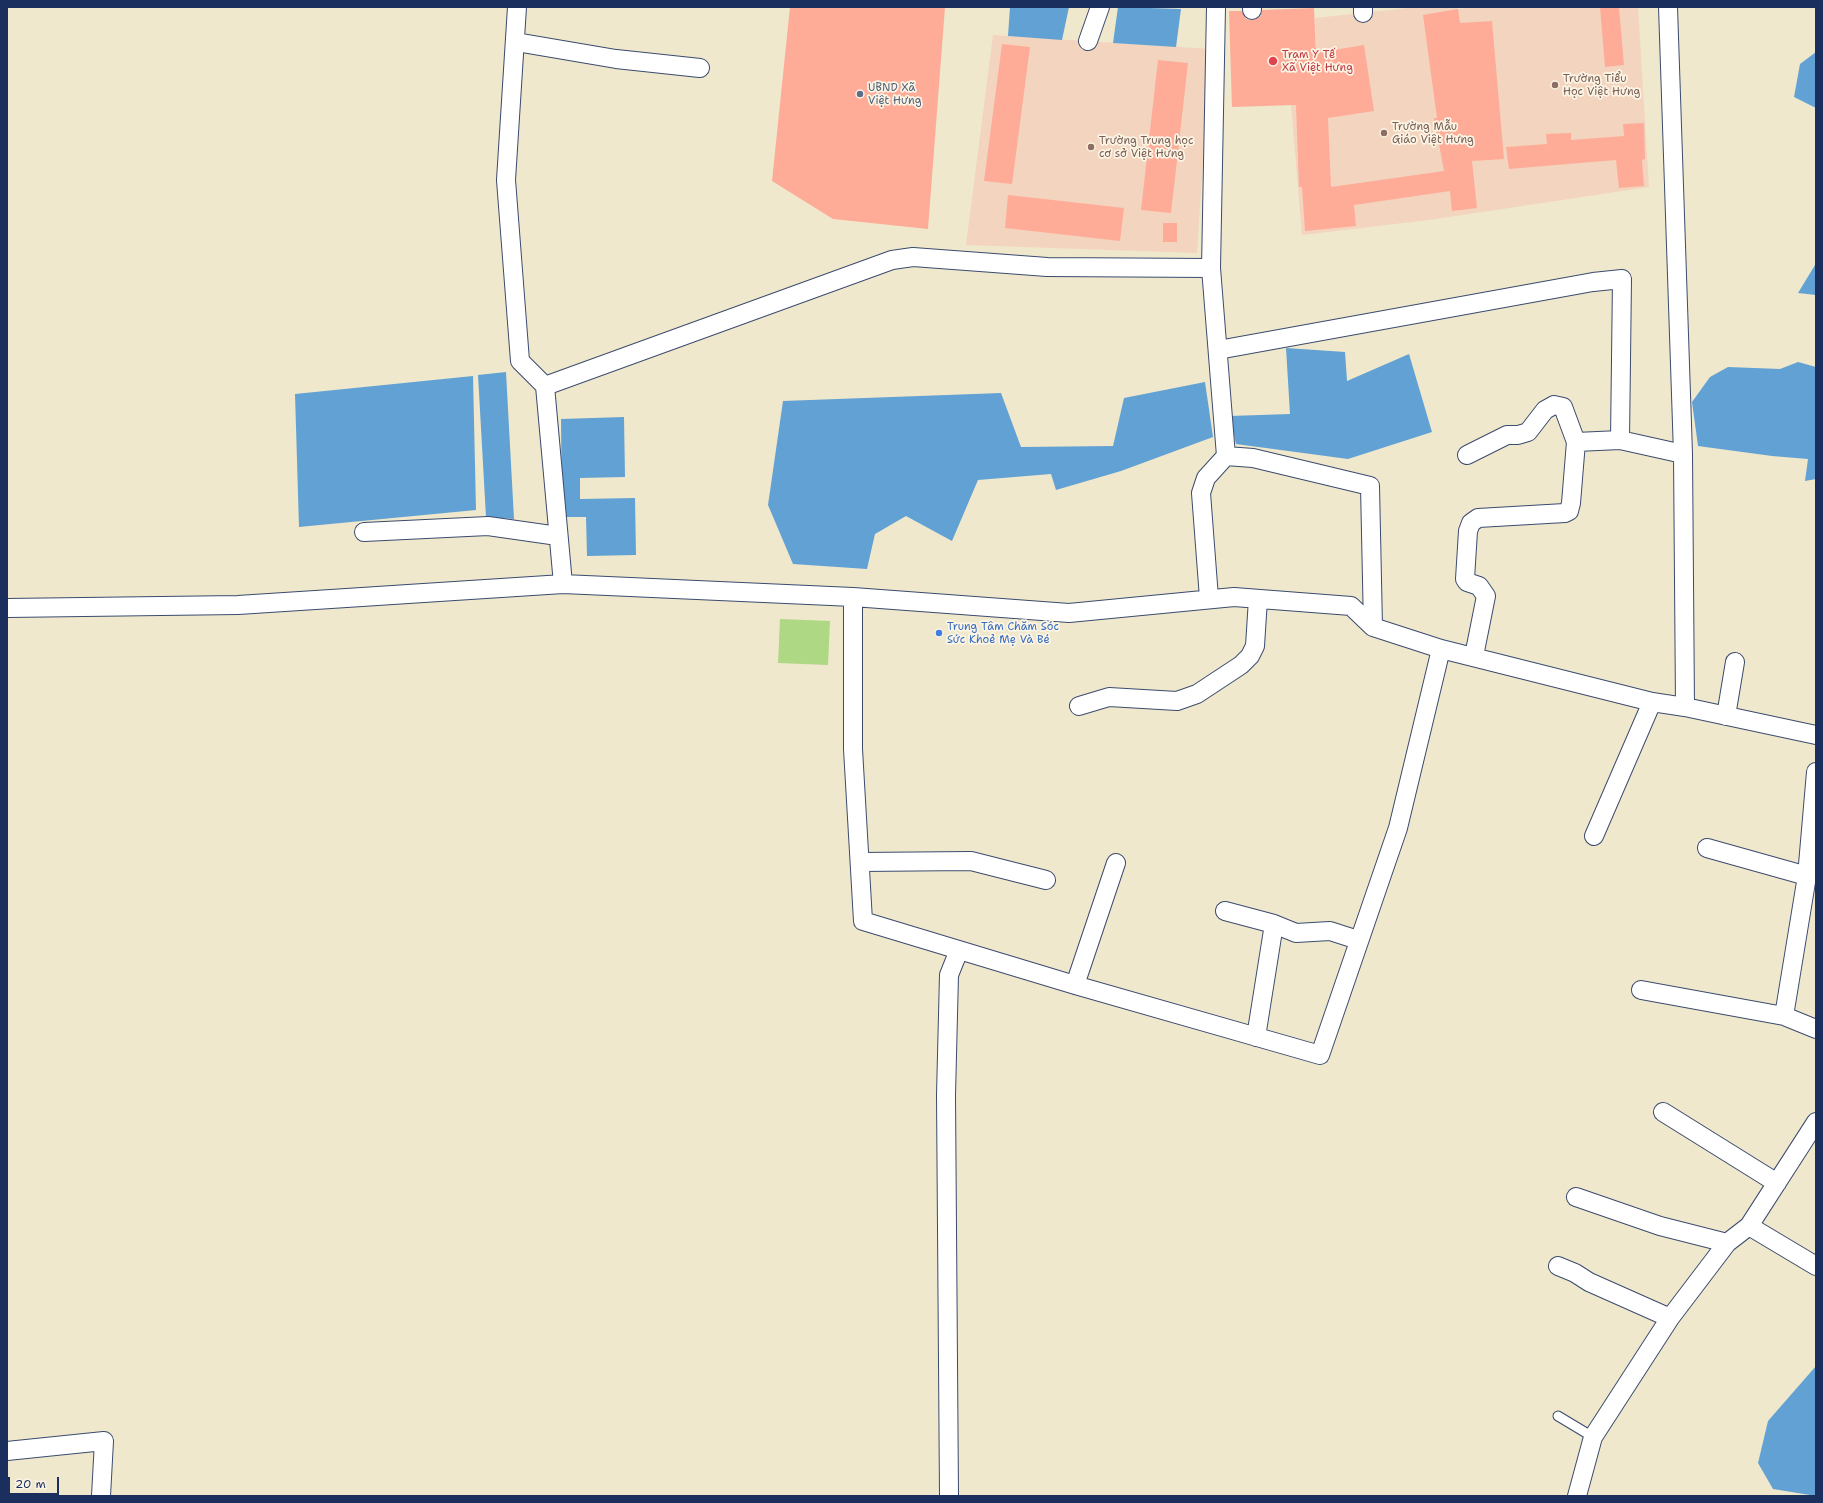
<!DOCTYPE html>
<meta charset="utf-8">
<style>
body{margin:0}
#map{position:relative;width:1823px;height:1503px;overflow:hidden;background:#efe8cc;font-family:"Shantell Sans",sans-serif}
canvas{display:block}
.frame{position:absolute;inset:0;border:8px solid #1b2f5e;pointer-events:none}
.scale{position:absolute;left:8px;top:1477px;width:51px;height:18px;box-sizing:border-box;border:2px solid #1b2f5e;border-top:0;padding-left:5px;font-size:12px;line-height:14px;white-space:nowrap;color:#1b2f5e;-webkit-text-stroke:3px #fcf5e5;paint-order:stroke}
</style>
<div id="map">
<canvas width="1823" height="1503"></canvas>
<div class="frame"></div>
<div class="scale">20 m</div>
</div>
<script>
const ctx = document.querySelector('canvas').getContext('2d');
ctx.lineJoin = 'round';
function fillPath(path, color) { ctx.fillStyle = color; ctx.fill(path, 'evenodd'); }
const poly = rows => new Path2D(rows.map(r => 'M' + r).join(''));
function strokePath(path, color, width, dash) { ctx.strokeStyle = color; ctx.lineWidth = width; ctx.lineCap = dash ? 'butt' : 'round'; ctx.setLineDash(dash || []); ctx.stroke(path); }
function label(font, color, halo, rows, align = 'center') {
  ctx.font = font + ' "Shantell Sans",sans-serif'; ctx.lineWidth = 3.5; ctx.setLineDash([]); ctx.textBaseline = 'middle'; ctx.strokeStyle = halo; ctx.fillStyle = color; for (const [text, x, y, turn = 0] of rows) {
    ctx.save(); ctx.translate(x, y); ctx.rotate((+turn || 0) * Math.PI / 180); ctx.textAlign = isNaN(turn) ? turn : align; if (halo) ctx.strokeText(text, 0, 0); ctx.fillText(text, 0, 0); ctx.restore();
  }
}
fillPath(poly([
 [1417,7,1457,7,1458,9,1477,7,1638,7,1649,187,1429,220,1302,235,1291,105,1318,103,1315,18],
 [993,35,1210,49,1197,253,966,245]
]), '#f3d4bf');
fillPath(poly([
 [780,619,830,621,828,665,778,663]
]), '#aed883');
fillPath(poly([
 [1010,7,1069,7,1062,40,1008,36],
 [1118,7,1181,9,1176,47,1113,43],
 [1816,52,1816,108,1794,97,1800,64],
 [1816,264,1816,295,1798,293,1815,265],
 [1286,348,1345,352,1347,381,1409,354,1432,432,1348,459,1236,444,1230,416,1290,414],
 [1798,362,1816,367,1816,479,1805,481,1808,459,1772,456,1698,446,1692,402,1710,377,1728,367,1780,369],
 [506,372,514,519,486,517,478,375],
 [473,376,476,510,299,527,295,394],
 [1205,382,1213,437,1121,471,1056,490,1051,474,978,480,952,541,906,516,875,534,867,569,793,564,768,505,783,401,1001,393,1021,447,1113,446,1124,398],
 [624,417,625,477,580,478,580,499,635,498,636,555,587,556,586,517,562,517,561,419],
 [1816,1366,1816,1496,1773,1489,1758,1463,1768,1421]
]), '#62a1d4');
fillPath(poly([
 [790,7,945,7,928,229,833,219,772,181],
 [1600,7,1619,7,1624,65,1605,67],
 [1314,8,1316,53,1364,45,1374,111,1328,118,1331,187,1444,171,1434,118,1437,118,1423,15,1458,9,1460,23,1492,21,1504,159,1472,161,1477,208,1452,211,1450,191,1354,205,1356,226,1305,231,1302,187,1299,187,1296,105,1232,107,1229,11,1242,11,1246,19,1252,20,1261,16,1262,10],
 [1002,44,1030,47,1012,184,984,181],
 [1158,60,1188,63,1171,213,1141,210],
 [1644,123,1645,159,1642,160,1644,186,1619,188,1616,160,1509,169,1506,147,1547,144,1546,134,1571,133,1571,140,1624,136,1623,124],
 [1008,195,1124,208,1120,241,1005,228],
 [1163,223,1177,223,1177,242,1163,242]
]), '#feac97');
const lane = poly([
 [1558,1416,1593,1437]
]);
const street = poly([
 [517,7,506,180,520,361,545,386,563,584],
 [1216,7,1211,268,1226,456],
 [1363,7,1363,13],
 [1668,7,1683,454,1685,707],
 [1252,10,1252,7],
 [1088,41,1100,7],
 [516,42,616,59,700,68],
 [1218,350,1593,282,1622,279,1620,440],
 [545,386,892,260,913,257,1047,267,1211,268],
 [1467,455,1507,435,1518,435,1528,432,1545,410,1554,405,1563,407,1576,442],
 [364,532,488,526,558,536],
 [853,597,853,749,863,921,1075,985,1320,1055,1398,828,1441,649],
 [1209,598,1201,493,1206,478,1226,456,1253,458,1370,486,1373,627],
 [7,608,238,605,563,584,853,597,1069,613,1234,597,1351,606,1373,627,1441,649,1652,702,1685,707,1816,735],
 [1474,656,1486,596,1479,586,1467,582,1465,579,1468,531,1471,523,1478,518,1565,513,1569,511,1571,503,1576,442,1620,440,1683,454],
 [1079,706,1109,697,1177,701,1197,694,1241,665,1250,656,1255,646,1258,599],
 [1726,716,1735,662],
 [1594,836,1652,702],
 [1707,848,1807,876],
 [860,862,971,861,1046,880],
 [1225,911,1274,924,1296,933,1330,931,1358,940],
 [1075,985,1116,863],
 [1641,990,1784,1016,1816,1029],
 [1784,1016,1807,876,1816,772],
 [1256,1037,1274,924],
 [1663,1112,1777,1183],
 [1576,1197,1660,1226,1727,1243],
 [1749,1226,1816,1266],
 [1558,1266,1575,1273,1589,1282,1670,1318],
 [7,1451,104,1441,101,1496],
 [949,1496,946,1095,949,975,959,950],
 [1577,1496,1593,1437,1670,1318,1727,1243,1749,1226,1816,1122]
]);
strokePath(lane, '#3b4b6e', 11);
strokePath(street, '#3b4b6e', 20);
strokePath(lane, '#fff', 9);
strokePath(street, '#fff', 18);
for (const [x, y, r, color] of [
 [1273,61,5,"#e0444e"],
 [1555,85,4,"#8d6e63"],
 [860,94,4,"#5c6f8a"],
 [1384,133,4,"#8d6e63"],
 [1091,147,4,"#8d6e63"],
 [939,633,4,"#3f7fe0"]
]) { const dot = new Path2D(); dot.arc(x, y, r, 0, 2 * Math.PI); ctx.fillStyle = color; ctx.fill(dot); strokePath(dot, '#fcf5e5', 1.5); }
label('11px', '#be3a42', '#fcf5e5', [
 ["Trạm Y Tế",1282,55],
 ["Xã Việt Hưng",1282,68]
], 'left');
label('11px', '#785e54', '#fcf5e5', [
 ["Trường Tiểu",1563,79],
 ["Học Việt Hưng",1563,92],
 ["Trường Mẫu",1392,127],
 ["Giáo Việt Hưng",1392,140],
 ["Trường Trung học",1099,141],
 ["cơ sở Việt Hưng",1099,154]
], 'left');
label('11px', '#4e5e75', '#fcf5e5', [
 ["UBND Xã",868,88],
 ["Việt Hưng",868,101]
], 'left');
label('11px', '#366cbe', '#fcf5e5', [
 ["Trung Tâm Chăm Sóc",947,627],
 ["Sức Khoẻ Mẹ Và Bé",947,640]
], 'left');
</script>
